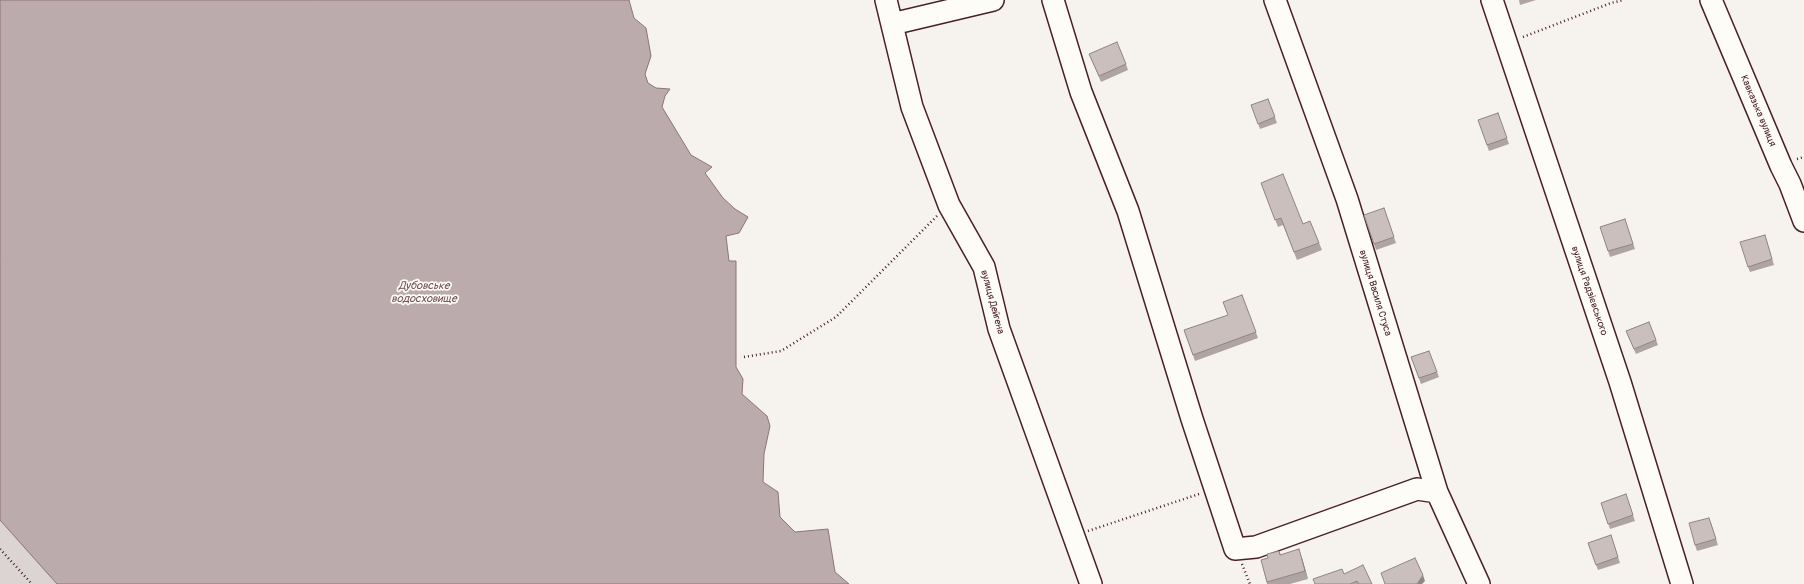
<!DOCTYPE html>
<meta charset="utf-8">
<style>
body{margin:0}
canvas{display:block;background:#f6f3ef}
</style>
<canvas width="1804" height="584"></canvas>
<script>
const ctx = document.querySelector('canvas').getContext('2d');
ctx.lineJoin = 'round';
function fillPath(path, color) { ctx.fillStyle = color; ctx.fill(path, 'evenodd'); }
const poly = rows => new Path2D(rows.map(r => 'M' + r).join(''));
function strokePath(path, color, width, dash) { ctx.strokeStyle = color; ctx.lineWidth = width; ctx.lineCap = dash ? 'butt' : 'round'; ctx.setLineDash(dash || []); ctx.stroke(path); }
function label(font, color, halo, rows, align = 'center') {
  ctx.font = font + ' Pangolin,sans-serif'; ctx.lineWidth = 3.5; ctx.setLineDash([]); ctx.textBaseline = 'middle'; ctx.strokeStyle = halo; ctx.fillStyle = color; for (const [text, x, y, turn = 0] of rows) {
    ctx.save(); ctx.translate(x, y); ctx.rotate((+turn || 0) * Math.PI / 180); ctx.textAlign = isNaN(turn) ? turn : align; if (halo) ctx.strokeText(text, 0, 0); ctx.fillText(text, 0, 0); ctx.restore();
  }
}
fillPath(poly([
 [0,520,15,536,57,584,0,584]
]), '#dcd4d2');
const water = poly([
 [0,0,629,0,634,18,646,28,651,56,645,74,648,83,656,88,670,89,665,96,662,107,691,155,712,167,705,173,723,198,735,209,748,217,739,233,726,236,729,261,736,261,736,367,743,379,742,394,767,416,770,426,764,454,763,482,778,492,780,517,795,532,828,529,835,572,849,584,57,584,0,520,0,0]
]);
fillPath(water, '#bbabac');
strokePath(water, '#8e7378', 1);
const minor = poly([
 [886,0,912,107,949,205,984,267,999,329,1091,584],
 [1053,0,1081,92,1128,211,1192,419,1235,549,1256,547,1417,489,1437,492],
 [1275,0,1347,199,1437,492,1479,584],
 [1492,0,1620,382,1682,584],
 [1711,0,1781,166,1790,184,1804,221],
 [892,24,993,0]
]);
strokePath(minor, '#4a1f2b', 24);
strokePath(poly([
 [1523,37,1611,3,1624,0],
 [1797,159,1804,157],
 [744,357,781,351,836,317,937,216],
 [1088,531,1199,494],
 [0,549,32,584],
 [1242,564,1250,584]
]), '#4a1f2b', 2.5, [1, 3]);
strokePath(minor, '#fdfcf7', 21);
fillPath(poly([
 [1519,0,1536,0,1520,5],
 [1089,54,1126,64,1128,70,1101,82],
 [1268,99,1277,123,1260,129,1251,105],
 [1498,113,1509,144,1489,151,1478,120],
 [1261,183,1303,224,1310,221,1322,250,1297,260,1283,225,1278,227],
 [1384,208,1396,243,1376,250,1364,215],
 [1625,219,1635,249,1610,257,1600,227],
 [1765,235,1774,265,1750,272,1748,267],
 [1242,295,1258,338,1195,361,1184,330,1228,315],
 [1649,322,1658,345,1636,354,1626,331],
 [1429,351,1439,377,1421,384,1411,357],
 [1626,494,1635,521,1610,529,1601,503],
 [1711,523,1718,545,1697,551,1695,545],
 [1611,535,1620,563,1598,570,1588,543],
 [1279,551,1281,555,1302,558,1308,579,1290,584,1267,584,1261,560,1268,558],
 [1344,574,1372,584,1315,584]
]), '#afa4a3');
fillPath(poly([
 [1299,549,1302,558,1308,579,1305,571],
 [1423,575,1425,581,1422,584,1417,584]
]), '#8e8685');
const building = poly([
 [1117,42,1126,64,1099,76,1089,54,1117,42],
 [1268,99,1275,117,1258,124,1251,105,1268,99],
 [1498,113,1507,138,1487,145,1478,120,1498,113],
 [1283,174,1303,224,1310,221,1319,243,1294,252,1281,218,1275,220,1261,183,1283,174],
 [1384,208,1394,237,1374,244,1364,215,1384,208],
 [1625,219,1633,244,1608,251,1600,227,1625,219],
 [1765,235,1772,259,1748,267,1740,242,1765,235],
 [1242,295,1256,332,1193,355,1184,330,1228,315,1223,302,1242,295],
 [1649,322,1656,340,1634,349,1626,331,1649,322],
 [1429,351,1437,372,1419,378,1411,357,1429,351],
 [1626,494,1633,515,1608,524,1601,503,1626,494],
 [1709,518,1716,539,1695,545,1689,523,1709,518],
 [1611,535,1618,557,1596,565,1588,543,1611,535],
 [1299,549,1305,571,1267,582,1261,560,1268,558,1267,554,1279,551,1280,555,1299,549],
 [1415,558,1423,575,1417,584,1385,584,1381,573,1415,558],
 [1363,565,1372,584,1359,584,1357,581,1350,584,1315,584,1313,579,1342,569,1344,574,1363,565]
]);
fillPath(building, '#cbbfbe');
strokePath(building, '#8e8685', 1);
label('10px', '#4a1f2b', '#fdfcf7', [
 ["Кавказька вулиця",1758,111,67],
 ["вулиця Радзієвського",1589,291,71],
 ["вулиця Василя Стуса",1375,293,73],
 ["вулиця Дейгена",992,302,75]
]);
label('italic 11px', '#725058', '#fdfcf7', [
 ["Дубовське",424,286],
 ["водосховище",424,299]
]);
</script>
